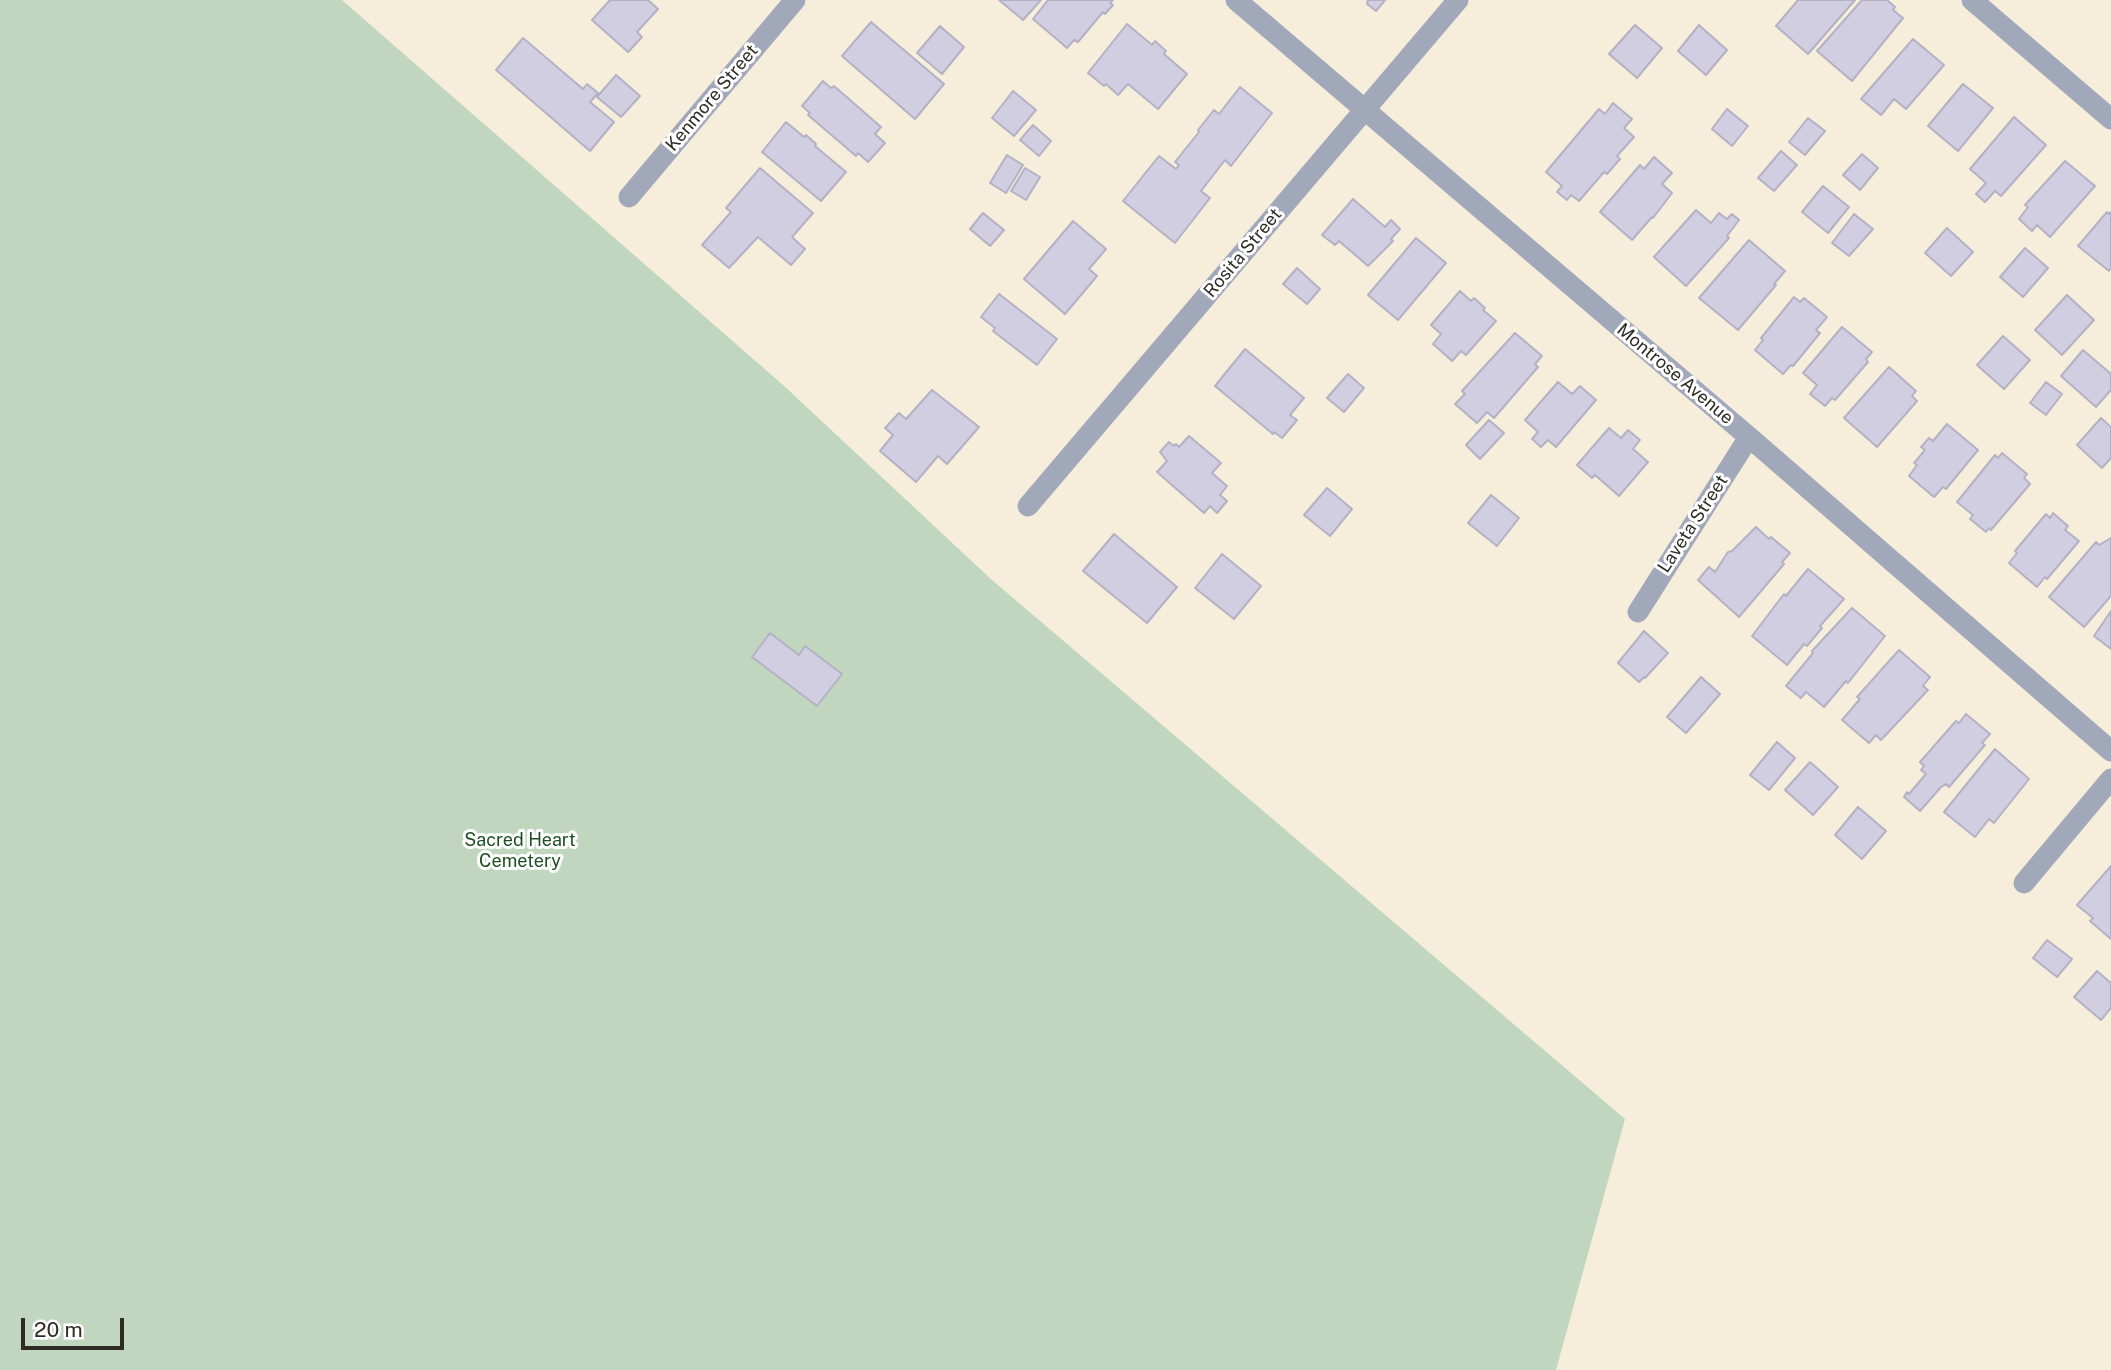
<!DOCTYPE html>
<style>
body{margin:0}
#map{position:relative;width:2111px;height:1370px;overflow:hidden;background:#f6eedb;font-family:"Public Sans",sans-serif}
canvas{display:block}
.scale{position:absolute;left:21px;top:1318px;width:103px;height:32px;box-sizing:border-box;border:4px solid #2f2c25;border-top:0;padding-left:9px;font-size:21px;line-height:24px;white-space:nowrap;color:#2f2c25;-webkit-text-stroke:5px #fff;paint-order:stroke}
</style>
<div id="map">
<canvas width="2111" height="1370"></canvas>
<div class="scale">20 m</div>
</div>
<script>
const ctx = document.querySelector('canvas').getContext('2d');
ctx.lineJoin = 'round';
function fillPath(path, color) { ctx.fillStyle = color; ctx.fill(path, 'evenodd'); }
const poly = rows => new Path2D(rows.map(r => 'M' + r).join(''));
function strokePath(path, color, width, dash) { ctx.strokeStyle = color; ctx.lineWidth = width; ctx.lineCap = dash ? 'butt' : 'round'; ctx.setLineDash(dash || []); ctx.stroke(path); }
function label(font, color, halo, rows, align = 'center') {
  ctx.font = font + ' "Public Sans",sans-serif'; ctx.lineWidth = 6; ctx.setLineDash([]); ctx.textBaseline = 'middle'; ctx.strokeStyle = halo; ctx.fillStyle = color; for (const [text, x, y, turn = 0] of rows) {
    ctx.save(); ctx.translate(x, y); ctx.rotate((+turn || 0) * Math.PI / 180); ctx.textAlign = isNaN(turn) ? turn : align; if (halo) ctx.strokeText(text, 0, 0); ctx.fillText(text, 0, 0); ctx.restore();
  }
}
fillPath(poly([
 [0,0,342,0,783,385,992,580,1625,1119,1556,1370,0,1370]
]), '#c0d6bf');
const building = poly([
 [610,0,648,0,658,9,637,32,642,37,628,52,592,20,610,0],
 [999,0,1041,0,1023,20,999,0],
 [1048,0,1113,0,1110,3,1113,5,1105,14,1103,12,1078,42,1074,40,1067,48,1033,19,1048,0],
 [1368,0,1385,0,1376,11,1367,4,1368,0],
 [1798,0,1855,0,1808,54,1776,26,1798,0],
 [1862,0,1887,0,1895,7,1893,10,1903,18,1852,81,1817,51,1862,0],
 [871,22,944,84,915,119,842,56,871,22],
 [1127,24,1152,45,1155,41,1166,51,1164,54,1187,74,1158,109,1128,84,1118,95,1106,84,1104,86,1088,73,1127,24],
 [1635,25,1662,48,1637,78,1609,54,1635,25],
 [1699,25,1727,50,1706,75,1678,51,1699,25],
 [940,26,964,47,942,74,917,53,940,26],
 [523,38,583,89,587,84,598,93,590,102,614,122,590,151,496,70,523,38],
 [1913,39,1944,65,1906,109,1894,99,1881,115,1861,99,1913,39],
 [616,75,640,96,621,117,597,97,616,75],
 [823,81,831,88,834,86,881,127,875,134,885,143,868,162,858,153,856,156,808,115,810,113,802,106,823,81],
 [1963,84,1993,108,1958,151,1928,126,1963,84],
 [1240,87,1272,113,1231,166,1225,160,1201,191,1210,198,1175,243,1123,201,1159,156,1176,169,1179,165,1175,162,1199,132,1198,130,1214,110,1219,114,1240,87],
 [1013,91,1036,110,1014,136,992,118,1013,91],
 [1613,103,1632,119,1624,128,1634,137,1617,156,1620,159,1607,174,1604,172,1579,201,1571,195,1567,200,1557,192,1562,186,1546,172,1599,109,1605,114,1613,103],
 [1727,109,1748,126,1732,146,1712,129,1727,109],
 [2014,117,2046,145,2001,196,1995,191,1985,202,1976,194,1986,183,1970,169,2014,117],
 [1808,118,1825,131,1805,155,1789,142,1808,118],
 [786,122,804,137,806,135,816,144,815,146,846,172,821,201,762,152,786,122],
 [1033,125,1051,141,1039,156,1020,140,1033,125],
 [1781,151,1797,165,1774,191,1758,178,1781,151],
 [1862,154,1878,168,1860,190,1843,175,1862,154],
 [1007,155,1023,165,1006,193,990,183,1007,155],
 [1654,157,1672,173,1662,184,1672,193,1653,218,1652,217,1632,240,1600,212,1640,165,1644,169,1654,157],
 [2065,161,2095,186,2050,237,2037,225,2032,231,2019,219,2028,207,2025,205,2065,161],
 [760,168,813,213,792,237,805,249,791,265,758,237,729,268,702,245,731,212,726,208,760,168],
 [1025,168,1040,177,1026,200,1011,191,1025,168],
 [1823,186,1849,207,1828,233,1802,212,1823,186],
 [1353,199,1385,227,1391,220,1400,229,1391,239,1393,241,1368,266,1339,241,1335,245,1322,235,1353,199],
 [1696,210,1711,223,1719,213,1727,219,1732,214,1739,220,1727,236,1729,238,1686,286,1654,257,1696,210],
 [2107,212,2109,214,2111,212,2111,268,2109,271,2078,246,2107,212],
 [983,213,1004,230,990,246,970,229,983,213],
 [1854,214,1873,229,1849,256,1832,243,1854,214],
 [1073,221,1106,249,1089,269,1097,276,1065,314,1024,279,1073,221],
 [1947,228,1973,252,1951,276,1925,253,1947,228],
 [1416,238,1446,263,1398,320,1368,295,1416,238],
 [1749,240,1785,271,1774,284,1776,285,1738,330,1699,298,1749,240],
 [2025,248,2048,268,2023,297,2000,277,2025,248],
 [1297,268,1320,289,1307,304,1283,284,1297,268],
 [1460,291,1471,301,1474,298,1485,308,1483,310,1496,321,1466,355,1461,351,1452,361,1433,344,1441,334,1431,325,1460,291],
 [999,294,1057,339,1037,365,993,331,995,328,981,317,999,294],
 [2067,295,2094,320,2062,355,2035,330,2067,295],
 [1794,297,1800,302,1804,298,1827,317,1816,330,1820,333,1793,366,1791,365,1783,374,1755,350,1763,340,1761,338,1794,297],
 [1842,327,1872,352,1866,359,1868,362,1835,400,1832,398,1825,406,1810,394,1817,385,1803,373,1842,327],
 [1515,333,1542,356,1535,364,1538,367,1494,418,1487,412,1477,423,1455,404,1465,394,1462,391,1515,333],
 [2003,336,2030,360,2004,389,1977,365,2003,336],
 [1245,349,1304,398,1290,415,1297,420,1282,438,1274,432,1273,434,1215,386,1245,349],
 [2083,350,2111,374,2111,390,2096,407,2061,376,2083,350],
 [1889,367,1916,391,1912,396,1917,401,1877,447,1844,418,1889,367],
 [1348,374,1364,388,1344,412,1327,398,1348,374],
 [1558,382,1572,394,1580,386,1596,400,1556,447,1548,440,1541,447,1532,439,1538,432,1525,420,1558,382],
 [2046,382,2062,394,2046,415,2030,403,2046,382],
 [932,390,979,427,947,464,938,456,916,482,880,451,893,435,885,428,899,413,906,419,932,390],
 [2101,418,2111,427,2111,458,2102,468,2077,445,2101,418],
 [1489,420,1504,433,1480,459,1466,445,1489,420],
 [1947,424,1978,450,1946,489,1943,487,1934,497,1909,476,1917,465,1914,463,1925,450,1921,447,1929,438,1933,441,1947,424],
 [1609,428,1621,438,1628,430,1640,440,1633,449,1648,462,1619,496,1595,475,1592,478,1577,465,1609,428],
 [1189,436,1221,463,1212,473,1227,486,1220,495,1227,501,1217,513,1210,506,1204,513,1157,472,1167,461,1160,452,1169,442,1174,446,1176,444,1179,447,1189,436],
 [2002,453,2027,474,2024,478,2030,484,1991,530,1989,528,1986,532,1970,519,1973,515,1957,502,1995,455,1998,458,2002,453],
 [1327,488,1352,509,1330,536,1304,515,1327,488],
 [1491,495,1519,518,1497,546,1468,523,1491,495],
 [2053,513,2068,526,2065,530,2079,541,2047,579,2045,577,2037,587,2009,563,2017,553,2015,551,2046,514,2050,518,2053,513],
 [1756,527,1769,539,1771,537,1790,553,1782,562,1784,564,1739,617,1698,580,1709,567,1715,572,1728,552,1732,551,1756,527],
 [1114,534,1177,587,1147,623,1083,571,1114,534],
 [2111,538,2111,596,2084,627,2049,597,2096,542,2099,545,2111,538],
 [1222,554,1261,586,1234,619,1195,588,1222,554],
 [1808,569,1844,599,1820,626,1822,628,1807,646,1804,644,1787,665,1752,636,1784,594,1786,596,1808,569],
 [1852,608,1885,636,1848,683,1846,681,1824,707,1806,692,1801,698,1786,686,1813,653,1812,651,1852,608],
 [2111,611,2111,649,2094,636,2111,611],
 [1644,631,1668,653,1645,678,1644,677,1639,682,1618,663,1644,631],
 [770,633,799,655,805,646,842,674,817,706,752,657,770,633],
 [1899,650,1930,677,1923,686,1928,690,1881,740,1876,735,1869,743,1842,720,1860,699,1857,697,1899,650],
 [1701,677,1720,694,1686,733,1667,717,1701,677],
 [1966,714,1990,734,1982,743,1985,745,1949,787,1946,784,1941,787,1920,811,1904,797,1907,792,1909,794,1926,774,1921,770,1924,766,1920,762,1956,721,1959,723,1966,714],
 [1777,742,1795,758,1769,790,1750,775,1777,742],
 [1995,749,2029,779,1994,823,1989,819,1975,837,1944,812,1995,749],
 [1810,762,1838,787,1813,815,1785,790,1810,762],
 [1858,807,1886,831,1862,859,1835,835,1858,807],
 [2111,866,2111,939,2090,921,2093,918,2077,905,2111,866],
 [2047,940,2072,959,2057,977,2033,958,2047,940],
 [2097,971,2111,983,2111,1008,2101,1020,2074,997,2097,971]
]);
fillPath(building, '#d1cee1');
strokePath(building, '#b4b1c4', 2);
strokePath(poly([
 [1236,0,1749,437,2111,751],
 [1972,0,2111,119],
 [629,197,795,0],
 [1028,506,1458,0],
 [1638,612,1749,437],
 [2024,883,2111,779]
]), '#a1a8ba', 21);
label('18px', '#2f2c25', '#fff', [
 ["Kenmore Street",712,98,-50],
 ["Rosita Street",1243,253,-50],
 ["Montrose Avenue",1675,374,40],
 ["Laveta Street",1693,524,-57]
]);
label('18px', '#1e4e21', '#fff', [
 ["Sacred Heart",520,840],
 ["Cemetery",520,861]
]);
</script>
